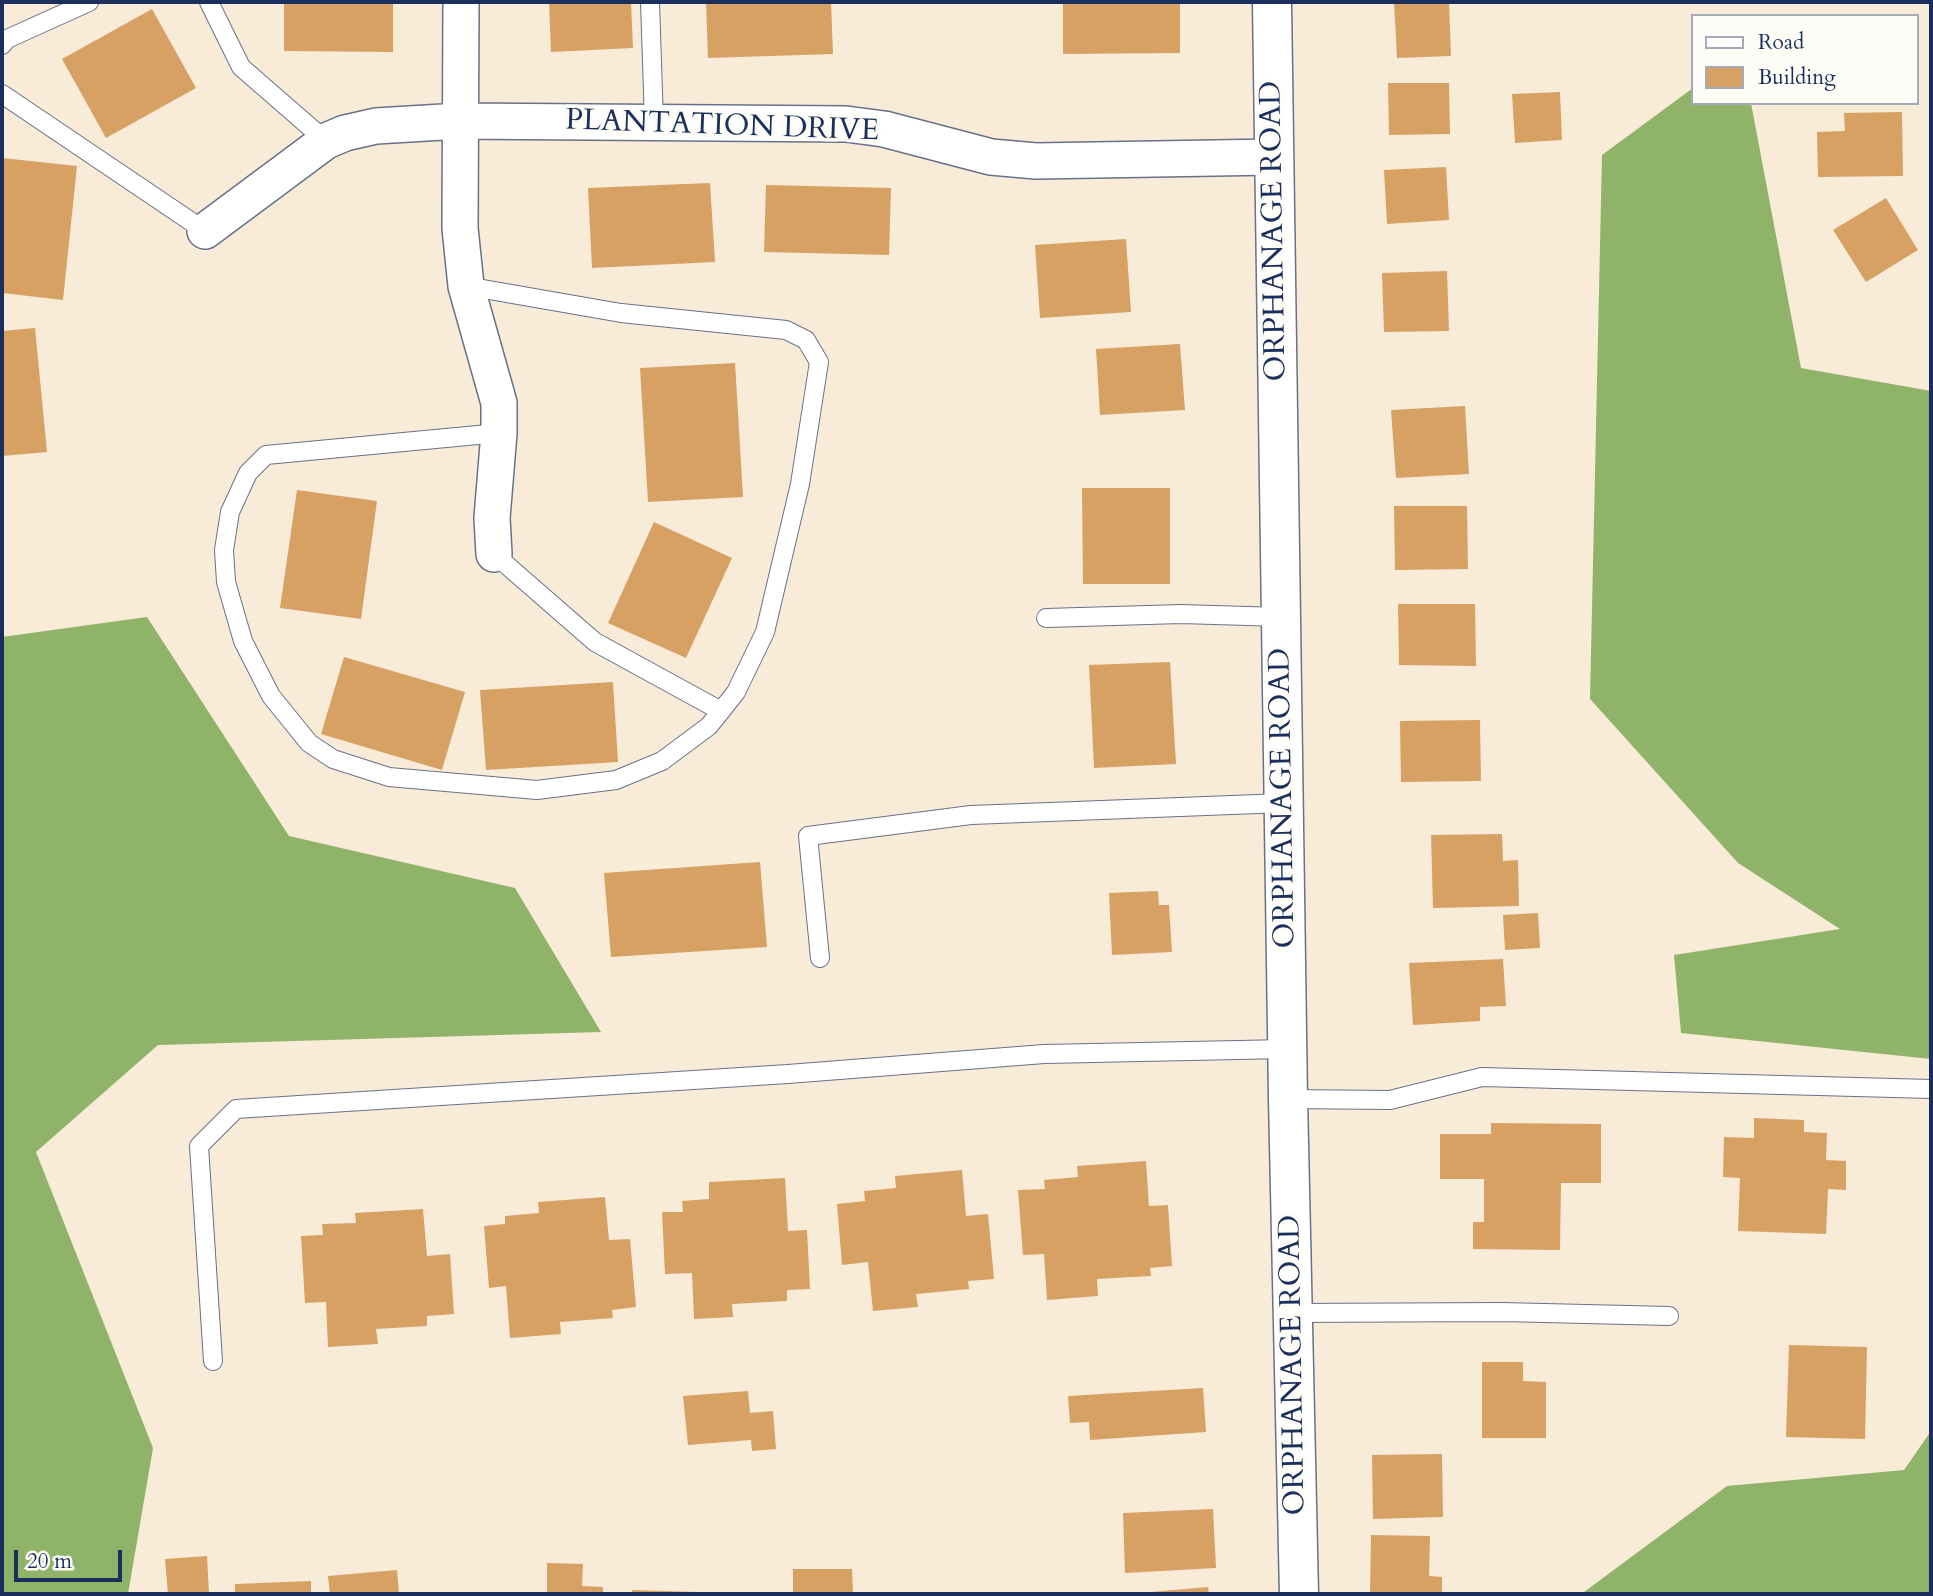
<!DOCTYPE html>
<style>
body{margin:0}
#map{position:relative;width:1933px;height:1596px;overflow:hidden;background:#f8ebd8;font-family:Cardo,serif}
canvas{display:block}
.frame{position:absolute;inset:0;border:4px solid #1b2f5e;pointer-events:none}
.legend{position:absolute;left:1691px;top:14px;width:228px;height:91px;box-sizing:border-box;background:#fdfcf7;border:2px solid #a3aaba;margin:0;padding:9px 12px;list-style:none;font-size:21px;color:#1b2f5e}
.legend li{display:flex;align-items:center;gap:14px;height:35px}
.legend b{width:35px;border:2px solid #a3aaba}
.scale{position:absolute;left:14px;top:1550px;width:108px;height:32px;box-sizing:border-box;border:4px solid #1b2f5e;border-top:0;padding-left:9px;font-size:21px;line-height:24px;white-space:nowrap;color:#1b2f5e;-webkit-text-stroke:5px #fdfcf7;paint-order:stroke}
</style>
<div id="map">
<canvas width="1933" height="1596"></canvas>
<div class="frame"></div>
<ul class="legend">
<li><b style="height:9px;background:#fff"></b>Road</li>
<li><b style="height:19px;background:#d7a164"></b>Building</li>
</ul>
<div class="scale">20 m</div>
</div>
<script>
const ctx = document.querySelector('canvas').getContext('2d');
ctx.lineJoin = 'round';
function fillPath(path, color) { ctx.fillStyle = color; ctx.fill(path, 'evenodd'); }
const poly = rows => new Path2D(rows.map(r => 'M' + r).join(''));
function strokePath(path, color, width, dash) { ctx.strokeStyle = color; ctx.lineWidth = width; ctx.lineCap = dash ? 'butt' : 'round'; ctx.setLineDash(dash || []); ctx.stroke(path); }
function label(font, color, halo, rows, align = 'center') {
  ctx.font = font + ' Cardo,serif'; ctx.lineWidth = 7; ctx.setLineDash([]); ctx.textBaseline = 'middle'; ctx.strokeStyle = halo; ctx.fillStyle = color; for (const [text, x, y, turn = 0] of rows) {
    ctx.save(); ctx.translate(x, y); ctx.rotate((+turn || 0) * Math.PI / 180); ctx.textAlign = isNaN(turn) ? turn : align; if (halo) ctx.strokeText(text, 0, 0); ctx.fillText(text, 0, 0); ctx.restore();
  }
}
fillPath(poly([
 [1693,88,1693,103,1751,103,1801,368,1931,391,1931,1059,1681,1033,1674,955,1840,929,1738,863,1590,699,1602,155],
 [147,617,289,836,515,888,601,1032,158,1045,36,1152,153,1448,128,1594,2,1594,2,637],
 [1931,1431,1931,1594,1584,1592,1727,1486,1904,1470]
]), '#8fb469');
fillPath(poly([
 [284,2,393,2,393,52,284,51],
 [549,2,631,2,633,48,551,52],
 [706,2,831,2,833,54,708,58],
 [1063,2,1180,2,1180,53,1063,54],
 [1394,2,1449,2,1451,56,1397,58],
 [152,9,196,88,106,138,62,59],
 [1388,83,1449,83,1450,134,1389,135],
 [1560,92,1562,140,1515,143,1512,94],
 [1902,112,1903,176,1818,177,1817,132,1845,131,1844,113],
 [2,158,77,166,63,300,2,293],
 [1446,167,1449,220,1387,224,1384,170],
 [710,183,715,262,592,268,588,188],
 [766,185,891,188,889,255,764,252],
 [1886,198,1918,250,1866,282,1833,230],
 [1126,239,1131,312,1040,318,1035,245],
 [1447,271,1449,331,1384,332,1382,273],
 [35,328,47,452,2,456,2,331],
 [1180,344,1185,410,1100,415,1096,349],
 [735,363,743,497,648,502,640,368],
 [1465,406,1469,474,1396,478,1391,410],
 [1082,488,1170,488,1170,584,1083,584],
 [297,490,377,501,361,619,280,608],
 [1394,506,1467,506,1468,569,1395,570],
 [654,522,732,558,686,658,608,623],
 [1398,604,1475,604,1476,666,1399,665],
 [344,657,465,692,442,770,321,734],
 [1170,662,1176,764,1094,768,1089,665],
 [613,682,618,762,486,770,480,690],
 [1480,720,1481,781,1401,782,1400,721],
 [1502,834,1503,861,1518,860,1519,906,1433,908,1431,835],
 [760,862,767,947,611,957,604,873],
 [1158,891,1159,905,1169,905,1172,952,1112,955,1109,893],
 [1538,913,1540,948,1505,950,1503,915],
 [1503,959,1506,1006,1480,1007,1480,1021,1413,1025,1409,963],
 [1754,1118,1804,1120,1804,1132,1827,1133,1826,1160,1846,1161,1846,1190,1828,1189,1826,1234,1738,1231,1740,1178,1723,1177,1724,1137,1754,1138],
 [1491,1123,1601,1124,1601,1183,1561,1183,1560,1250,1473,1249,1473,1222,1484,1222,1484,1179,1440,1179,1440,1134,1491,1134],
 [1146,1161,1149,1206,1168,1205,1172,1266,1150,1268,1151,1276,1097,1279,1098,1296,1047,1300,1044,1254,1023,1255,1018,1190,1045,1189,1044,1180,1078,1177,1077,1166],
 [962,1170,966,1216,988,1214,994,1279,968,1281,969,1289,916,1294,918,1307,873,1311,868,1262,842,1265,837,1204,865,1201,864,1191,896,1188,895,1176],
 [785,1178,788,1231,807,1230,810,1289,787,1290,787,1301,732,1304,733,1317,694,1319,692,1273,665,1274,662,1212,683,1212,682,1201,709,1199,709,1182],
 [605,1197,609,1240,630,1239,636,1307,612,1310,613,1318,560,1322,561,1334,510,1338,506,1286,489,1288,484,1226,505,1224,505,1216,539,1213,538,1202],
 [423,1209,427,1256,450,1254,454,1314,427,1316,427,1326,376,1329,378,1344,328,1347,326,1302,305,1303,301,1236,323,1235,322,1224,356,1223,355,1213],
 [1789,1345,1867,1347,1865,1439,1786,1437],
 [1482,1362,1523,1362,1523,1381,1546,1382,1546,1438,1482,1438],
 [1203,1388,1206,1432,1090,1440,1089,1422,1070,1423,1068,1396],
 [748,1391,750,1413,773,1411,776,1449,752,1451,751,1440,688,1445,683,1396],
 [1442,1454,1443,1517,1373,1519,1372,1455],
 [1213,1509,1216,1568,1125,1573,1123,1513],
 [1371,1535,1430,1536,1429,1576,1442,1577,1442,1594,1370,1594],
 [207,1556,209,1594,168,1594,165,1559],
 [547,1563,583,1564,582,1586,603,1587,603,1594,547,1594],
 [793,1569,852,1569,853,1594,793,1594],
 [397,1570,399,1594,330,1594,328,1576],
 [311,1581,311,1594,235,1594,235,1584],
 [1208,1587,1209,1594,1151,1594,1151,1592],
 [632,1590,699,1592,699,1594,632,1594]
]), '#d7a164');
const lane = poly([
 [209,2,241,67,326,141],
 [650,2,654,122],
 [2,45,7,39,89,2],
 [2,94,205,231],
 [466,286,621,313,786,330,806,340,819,362,800,484,765,632,736,692,721,711,709,726,662,761,616,780,537,790,389,777,333,759,309,743,271,696,243,641,226,582,224,550,230,512,248,473,266,455,499,433],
 [494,554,595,642,721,711],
 [1046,618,1181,614,1281,617],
 [820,958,808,836,971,815,1284,803],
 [1288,1099,1390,1100,1482,1077,1931,1089],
 [1293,1313,1502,1312,1669,1316],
 [213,1361,199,1146,236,1109,788,1074,1044,1054,1287,1049]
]);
const street = poly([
 [461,2,460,228,466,286,499,403,499,433,492,518,494,554],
 [205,231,326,141,345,133,376,126,460,121,846,124,884,129,991,157,1036,161,1274,157]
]);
const secondary = poly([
 [1272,2,1288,1099,1299,1594]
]);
strokePath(lane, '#687189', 20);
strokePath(street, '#687189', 38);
strokePath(secondary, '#687189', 41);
strokePath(lane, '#fff', 18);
strokePath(street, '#fff', 35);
strokePath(secondary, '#fff', 38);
label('30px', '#1b2f5e', '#fdfcf7', [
 ["PLANTATION DRIVE",722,127,2],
 ["ORPHANAGE ROAD",1275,231,-91],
 ["ORPHANAGE ROAD",1284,798,-91],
 ["ORPHANAGE ROAD",1294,1365,-91]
]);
</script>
